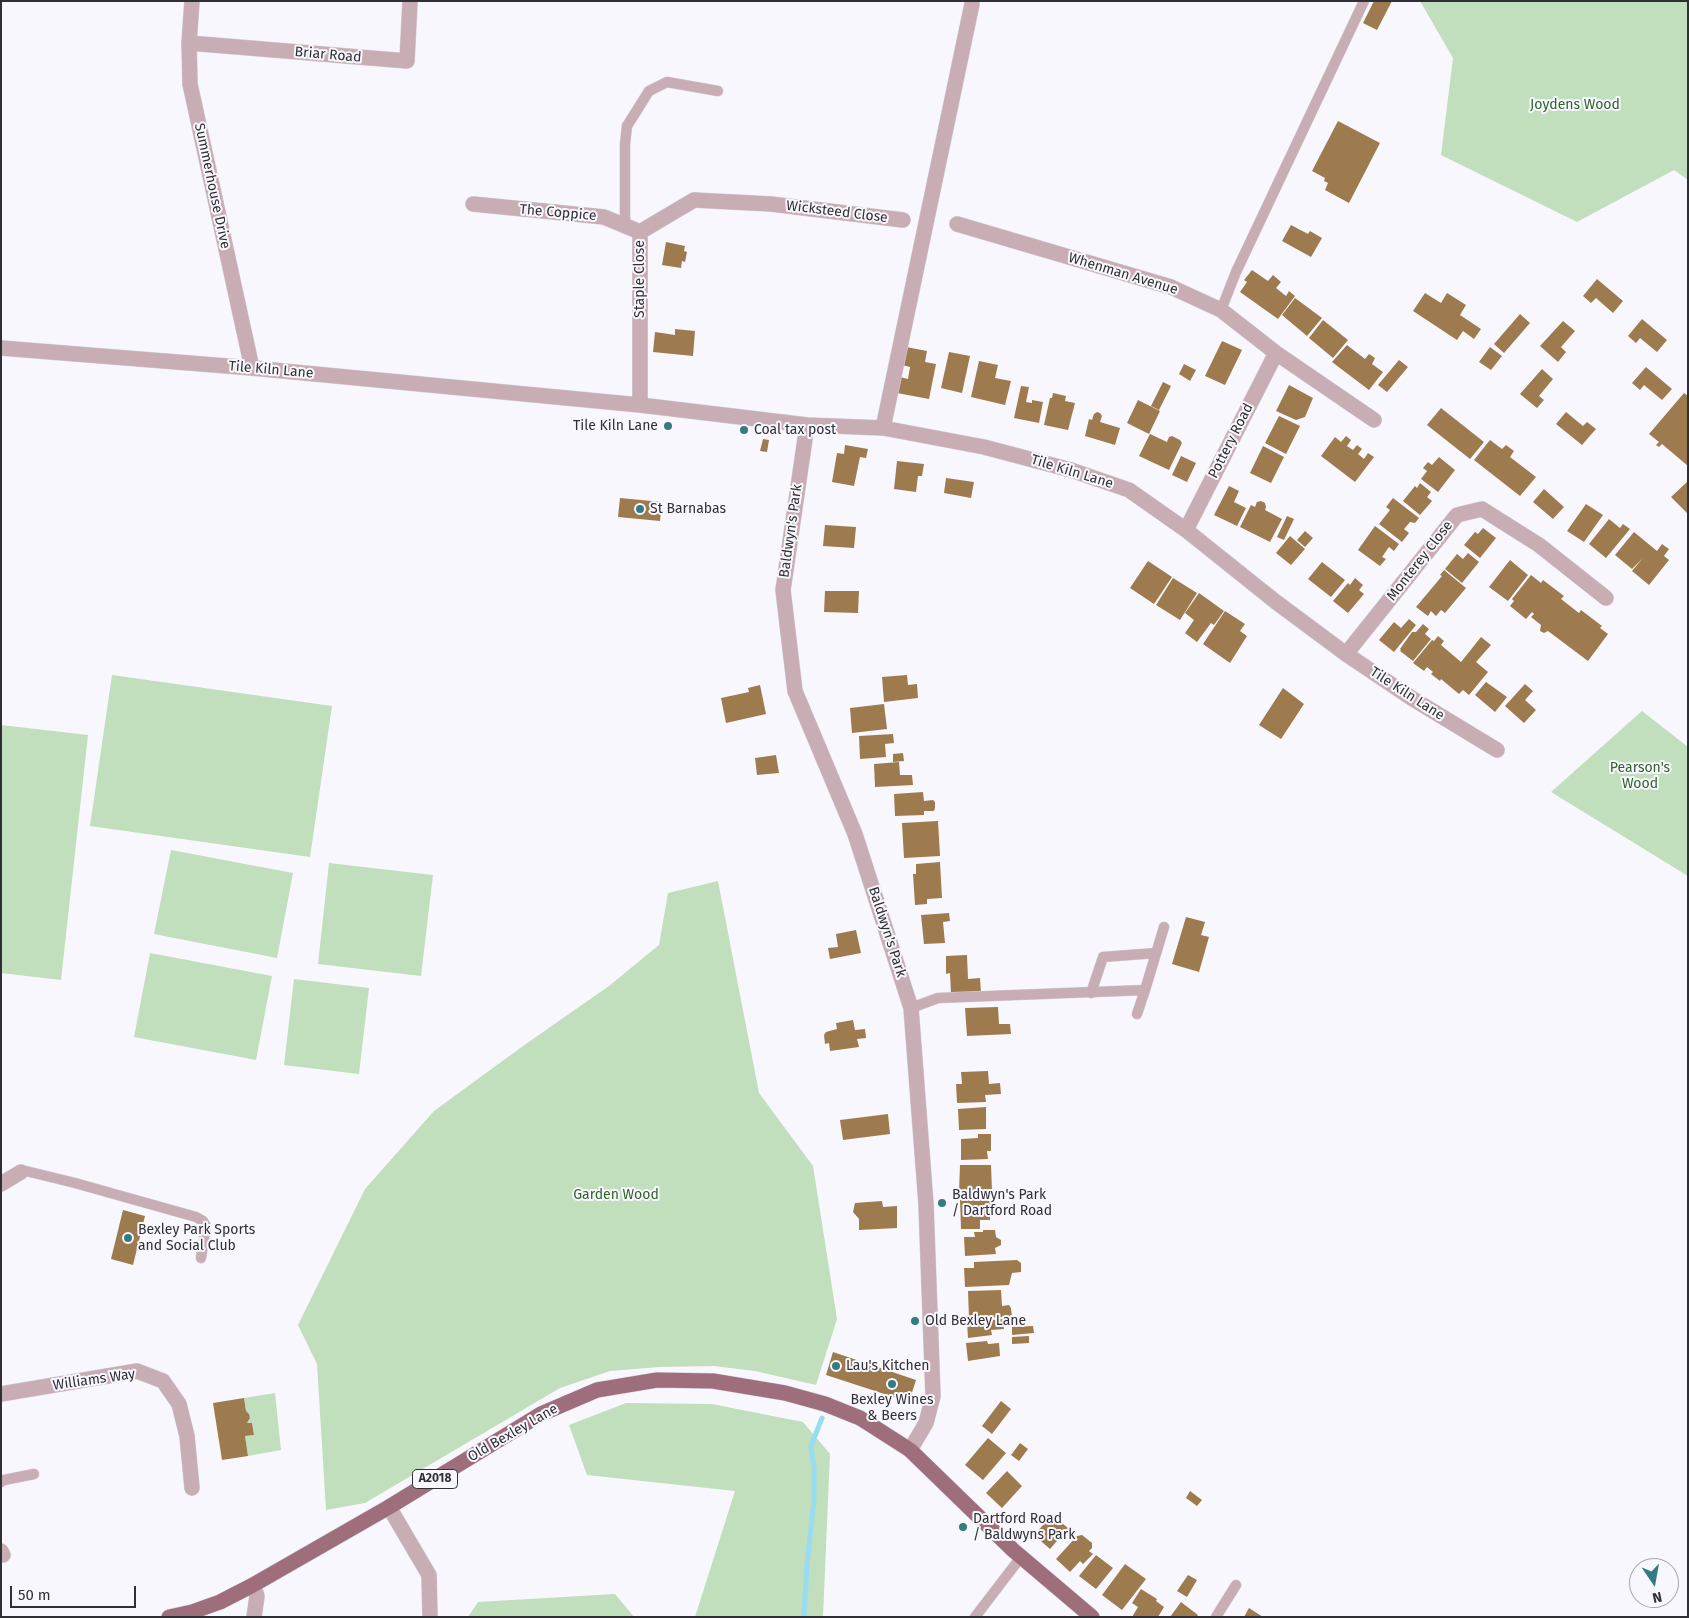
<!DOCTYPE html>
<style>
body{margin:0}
#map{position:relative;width:1689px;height:1618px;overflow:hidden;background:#f8f7fe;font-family:"Fira Sans",sans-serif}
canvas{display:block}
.frame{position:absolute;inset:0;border:2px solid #302f35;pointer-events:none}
.north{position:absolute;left:1629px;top:1558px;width:50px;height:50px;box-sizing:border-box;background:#f8f7fe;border:1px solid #a8a7ae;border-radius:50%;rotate:168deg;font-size:14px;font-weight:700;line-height:20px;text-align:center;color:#302f35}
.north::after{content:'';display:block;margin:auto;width:18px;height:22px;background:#337c82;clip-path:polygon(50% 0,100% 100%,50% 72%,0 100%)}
.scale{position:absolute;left:10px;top:1586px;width:126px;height:22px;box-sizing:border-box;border:2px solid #302f35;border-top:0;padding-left:6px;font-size:15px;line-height:18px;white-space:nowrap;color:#302f35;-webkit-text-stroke:4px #f8f7fe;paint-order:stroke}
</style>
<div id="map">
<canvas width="1689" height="1618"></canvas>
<div class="frame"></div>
<div class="north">N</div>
<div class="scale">50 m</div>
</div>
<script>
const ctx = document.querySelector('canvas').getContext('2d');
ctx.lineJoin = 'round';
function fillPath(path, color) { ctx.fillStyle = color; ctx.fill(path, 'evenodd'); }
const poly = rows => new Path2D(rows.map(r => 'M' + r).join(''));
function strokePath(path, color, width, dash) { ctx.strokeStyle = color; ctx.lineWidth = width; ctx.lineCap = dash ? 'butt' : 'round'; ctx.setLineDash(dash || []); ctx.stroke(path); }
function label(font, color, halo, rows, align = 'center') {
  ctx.font = font + ' "Fira Sans",sans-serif'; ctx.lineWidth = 4; ctx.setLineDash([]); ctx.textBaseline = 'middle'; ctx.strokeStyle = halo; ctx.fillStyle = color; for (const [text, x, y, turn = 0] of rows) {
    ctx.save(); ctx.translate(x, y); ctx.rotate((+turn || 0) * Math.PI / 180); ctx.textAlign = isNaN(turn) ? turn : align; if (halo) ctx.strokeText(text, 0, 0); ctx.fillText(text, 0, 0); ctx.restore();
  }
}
fillPath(poly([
 [1420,1,1688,1,1688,180,1674,170,1577,222,1441,155,1453,58],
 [112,675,332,706,310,857,90,826],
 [1642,711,1688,747,1688,876,1551,792],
 [1,725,88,735,61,980,1,973],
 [171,850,293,873,277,958,154,934],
 [329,863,433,875,421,976,318,964],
 [718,881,759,1093,813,1166,837,1319,816,1385,755,1371,714,1366,659,1367,610,1371,560,1388,365,1503,326,1510,317,1364,298,1325,365,1189,434,1111,523,1046,609,986,659,945,668,893],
 [150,953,272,976,256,1060,134,1037],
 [294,979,369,988,359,1074,284,1065],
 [275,1393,281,1450,248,1456,245,1436,254,1435,252,1423,247,1423,250,1418,249,1414,246,1411,244,1398],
 [626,1403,712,1404,803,1422,830,1454,823,1617,695,1617,735,1491,587,1475,569,1425],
 [615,1594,634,1617,468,1617,478,1602]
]), '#c1debd');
strokePath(poly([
 [804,1617,807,1564,814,1500,814,1468,811,1446,822,1418]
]), '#98dcf1', 5);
fillPath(poly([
 [1374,1,1392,1,1377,30,1363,23],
 [1338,121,1380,143,1349,203,1325,190,1328,183,1324,181,1325,178,1312,171],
 [1291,225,1308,234,1310,231,1322,238,1311,257,1282,241],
 [666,242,685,246,684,251,687,252,685,262,682,261,681,268,662,265],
 [1252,270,1268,281,1273,275,1281,282,1276,288,1286,296,1289,291,1295,296,1278,319,1240,292,1247,282,1244,280],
 [1597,279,1623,301,1613,313,1596,298,1591,303,1583,296],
 [1425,293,1441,303,1447,293,1466,305,1460,315,1481,329,1474,339,1463,331,1457,340,1413,311],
 [1295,298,1322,318,1307,336,1282,315],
 [1520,314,1530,323,1504,353,1494,344],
 [1642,319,1667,340,1657,352,1640,338,1636,343,1628,336],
 [1323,320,1348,340,1333,358,1309,338],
 [1563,321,1575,331,1561,347,1566,352,1558,362,1540,346],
 [675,329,695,331,693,356,653,352,655,332,675,335],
 [1222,341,1242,350,1225,385,1205,376],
 [1347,345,1365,359,1369,354,1375,358,1372,364,1383,372,1369,390,1332,362],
 [906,347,927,351,925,362,936,364,929,399,897,393,900,377,908,379,910,367,902,365],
 [1490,347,1502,356,1491,370,1479,362],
 [949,352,970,356,962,393,941,388],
 [1399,360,1408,367,1387,392,1378,385],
 [979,361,998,365,995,378,1011,381,1005,405,971,397],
 [1184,364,1196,370,1190,381,1179,374],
 [1646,367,1672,389,1662,400,1644,385,1640,390,1632,383],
 [1542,369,1553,379,1539,396,1544,400,1537,408,1520,394],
 [1163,382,1171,386,1159,410,1151,406],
 [1289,385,1313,398,1305,417,1296,420,1276,411],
 [1021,386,1029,387,1026,402,1032,403,1032,400,1043,402,1039,423,1014,418],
 [1053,393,1066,396,1065,401,1075,403,1068,430,1044,425,1050,398,1052,398],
 [1684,393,1688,396,1688,466,1662,444,1659,447,1656,445,1659,442,1649,434],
 [1138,400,1160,411,1149,434,1127,423],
 [1441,408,1484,442,1470,459,1427,425],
 [1097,412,1100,413,1102,416,1100,422,1120,428,1115,445,1085,436,1089,419,1092,420,1094,414],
 [1566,412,1583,426,1587,422,1596,429,1582,445,1556,424],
 [1279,416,1300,426,1286,454,1265,443],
 [1150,434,1167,442,1169,437,1172,436,1180,440,1182,443,1169,470,1139,456],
 [1346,436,1351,440,1347,446,1353,450,1357,445,1362,449,1358,454,1364,459,1368,453,1374,457,1355,482,1321,456,1335,437,1341,442],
 [763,439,769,440,767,452,760,451],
 [1490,440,1502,449,1506,445,1514,451,1510,457,1536,477,1520,496,1474,460],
 [845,445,868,449,866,458,860,457,854,486,832,482,837,453,844,454],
 [1263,446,1284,457,1271,483,1250,473],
 [1181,456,1196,463,1187,482,1172,475],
 [1439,457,1455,470,1438,492,1421,479,1427,471,1423,468,1428,462,1432,465],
 [897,461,924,464,922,476,918,476,916,492,894,489],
 [946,478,974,482,971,498,944,493],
 [1687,482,1688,483,1688,514,1671,497],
 [1420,483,1431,492,1427,497,1432,501,1420,515,1403,501,1415,486,1417,488],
 [1229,486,1239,491,1234,502,1246,508,1237,526,1214,515],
 [1544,489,1564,507,1553,519,1533,502],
 [620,498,662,502,660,521,618,517],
 [1393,498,1419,518,1415,523,1410,522,1404,529,1409,533,1402,542,1379,524,1390,510,1386,507],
 [1261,501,1265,503,1266,507,1265,510,1282,519,1270,542,1240,527,1251,505,1255,507,1257,502],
 [1586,504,1603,515,1584,542,1567,531],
 [1287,516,1294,519,1284,540,1277,537],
 [1609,519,1620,528,1623,524,1630,529,1606,558,1589,544],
 [825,525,856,527,854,548,823,546],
 [1375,526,1399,544,1394,551,1389,547,1382,557,1386,559,1380,566,1358,550],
 [1483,528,1496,538,1480,558,1464,545,1475,532,1478,534],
 [1305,531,1313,538,1305,547,1297,540],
 [1634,532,1657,551,1662,544,1669,549,1664,556,1669,560,1649,585,1632,571,1643,558,1632,569,1615,555],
 [1290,536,1305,549,1291,565,1276,553],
 [1468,553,1479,562,1462,583,1445,569,1457,554,1463,559],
 [1510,560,1528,575,1508,601,1489,587],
 [1148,561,1172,577,1154,604,1130,588],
 [1322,562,1345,580,1331,597,1308,579],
 [1444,570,1466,588,1445,613,1441,610,1436,616,1431,611,1428,616,1416,607,1442,576,1440,575],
 [1531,575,1541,583,1543,580,1564,596,1561,599,1579,613,1581,610,1602,626,1600,628,1608,634,1588,661,1548,631,1544,633,1540,631,1541,625,1531,617,1534,614,1532,612,1526,619,1510,606,1514,601,1512,599],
 [1173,578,1197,593,1180,620,1156,605],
 [1355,578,1363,585,1359,590,1364,594,1348,613,1333,601,1348,583,1350,585],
 [825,591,859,591,858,613,824,612],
 [1199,593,1224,611,1214,625,1211,623,1197,642,1185,633,1194,620,1185,613],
 [1225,611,1245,624,1240,631,1247,636,1230,663,1203,644],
 [1409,619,1416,625,1394,652,1379,640,1394,622,1401,628],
 [1423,624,1429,629,1425,634,1431,639,1413,661,1400,651,1401,650,1400,649,1412,632,1416,632],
 [1438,636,1444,641,1441,645,1461,662,1481,637,1491,645,1476,662,1488,672,1469,695,1463,690,1459,694,1441,679,1440,681,1431,674,1433,672,1427,667,1424,671,1413,663,1432,640,1434,641],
 [907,675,908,685,917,684,918,698,884,702,882,677],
 [1486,682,1507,697,1495,712,1475,695],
 [1525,684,1533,691,1525,700,1536,710,1524,723,1505,706],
 [760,685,766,714,726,723,721,698,749,692,748,688],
 [1283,688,1304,704,1281,739,1259,725],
 [884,704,887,729,852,733,850,708],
 [893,734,894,743,885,744,886,757,860,759,859,736],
 [903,753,904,761,893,762,893,754],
 [776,755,779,773,757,775,755,758],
 [899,762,900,775,912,775,913,785,875,787,874,764],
 [923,792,924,801,933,800,935,802,935,808,934,811,924,811,924,815,895,816,894,794],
 [938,821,940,856,904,858,902,823],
 [940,862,942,898,927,899,927,904,915,905,913,874,916,874,916,864],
 [949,913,950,921,943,922,945,943,924,944,921,915],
 [1186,917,1205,922,1201,935,1209,937,1199,972,1172,964],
 [856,930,861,953,830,959,828,948,838,947,836,934],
 [967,955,968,979,980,978,981,993,951,994,950,973,946,974,946,956],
 [998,1007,999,1024,1010,1024,1011,1034,967,1036,965,1008],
 [853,1020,855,1030,865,1029,866,1038,857,1039,859,1047,830,1051,829,1043,825,1044,824,1035,826,1032,837,1029,836,1023],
 [988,1071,989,1084,1000,1083,1001,1094,985,1095,986,1102,957,1103,956,1084,962,1084,961,1072],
 [986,1107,986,1129,959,1130,958,1109],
 [888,1114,890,1134,843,1140,840,1120],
 [978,1134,991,1134,991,1151,987,1151,988,1159,961,1160,961,1139,978,1138],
 [960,1165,991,1165,992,1191,959,1192],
 [990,1198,990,1220,980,1220,980,1229,961,1229,960,1199],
 [882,1201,883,1207,897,1206,897,1228,859,1230,859,1219,853,1212,855,1203],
 [123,1210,145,1216,133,1265,111,1259],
 [983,1230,995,1230,996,1237,1001,1240,1001,1245,995,1248,996,1254,965,1256,964,1237,975,1237,974,1232,983,1232],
 [1017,1260,1021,1263,1021,1272,1012,1273,1009,1285,965,1287,964,1268,974,1268,974,1262],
 [1001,1290,1002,1306,1009,1305,1011,1308,1012,1317,969,1318,968,1291],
 [1003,1319,1004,1329,991,1330,992,1335,968,1338,967,1322],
 [1033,1326,1034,1333,1012,1335,1012,1327],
 [1029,1336,1029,1343,1012,1344,1012,1337],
 [987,1341,988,1344,999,1343,1000,1356,968,1361,966,1343],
 [833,1352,916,1380,909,1402,826,1375],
 [244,1398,246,1411,249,1414,250,1418,247,1423,252,1423,254,1435,245,1436,248,1456,222,1460,213,1403],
 [1001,1401,1011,1409,992,1434,982,1426],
 [988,1438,1006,1453,983,1480,965,1465],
 [1020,1443,1028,1449,1019,1461,1011,1455],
 [1007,1471,1022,1486,1002,1508,986,1493],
 [1190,1491,1202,1500,1197,1506,1186,1498],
 [1052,1515,1068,1528,1050,1549,1034,1535],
 [1082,1535,1092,1543,1092,1548,1089,1551,1093,1554,1083,1564,1080,1561,1070,1572,1056,1559,1077,1536],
 [1096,1555,1113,1568,1096,1589,1079,1576],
 [1125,1564,1146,1579,1122,1610,1102,1595],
 [1188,1575,1197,1580,1187,1597,1177,1591],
 [1141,1589,1157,1599,1156,1601,1164,1607,1158,1617,1132,1617,1138,1607,1132,1603],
 [1181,1602,1198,1615,1197,1617,1170,1617],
 [1249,1608,1263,1617,1244,1617]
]), '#9e7a4f');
const service = poly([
 [625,226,625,144,627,126,649,91,667,82,718,91],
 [1221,310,1236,272,1364,1],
 [1091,993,1103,957,1156,953],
 [911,1008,938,998,1145,990,1164,927],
 [1137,1014,1145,990],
 [21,1172,26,1171,75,1183,196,1217,203,1221,206,1226,201,1258],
 [1,1482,4,1480,34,1474],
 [975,1617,1021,1557],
 [1216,1617,1236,1585]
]);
const minor = poly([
 [192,1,189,43,190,84,252,368],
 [189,43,407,61,410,1],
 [473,204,604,217,640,232],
 [957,224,1171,287,1221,310,1276,353,1374,420],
 [640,232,694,200,771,204,903,220],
 [640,232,640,405],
 [1,348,252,368,640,405,807,425,883,428,984,447,1071,470,1129,490,1186,530,1276,602,1346,654,1413,699,1497,750],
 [807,425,783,590,795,691,855,834,911,1008,926,1204,933,1396,926,1423,910,1450],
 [883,428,972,4],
 [1186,530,1276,353],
 [1346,654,1457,515,1482,509,1539,545,1606,598],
 [1,1184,21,1172],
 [1,1394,137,1371,163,1381,179,1404,187,1436,192,1488],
 [389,1507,429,1575,430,1617],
 [1,1551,3,1555],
 [253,1585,257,1596,254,1617]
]);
const primary = poly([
 [169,1617,192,1612,220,1602,253,1585,389,1507,541,1414,597,1390,657,1380,713,1381,785,1393,825,1404,860,1418,910,1450,1013,1550,1092,1617]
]);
strokePath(service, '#d4d3da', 11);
strokePath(minor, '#d4d3da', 16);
strokePath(primary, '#d4d3da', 16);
strokePath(service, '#c9adb4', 10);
strokePath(minor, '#c9adb4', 15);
strokePath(primary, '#9e6e7c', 15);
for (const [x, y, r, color] of [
 [668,426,5,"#337c82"],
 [744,430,5,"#337c82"],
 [640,509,5,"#337c82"],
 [942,1203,5,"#337c82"],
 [128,1238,5,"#337c82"],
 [915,1321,5,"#337c82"],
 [836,1366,5,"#337c82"],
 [892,1384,5,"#337c82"],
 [963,1527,5,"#337c82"]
]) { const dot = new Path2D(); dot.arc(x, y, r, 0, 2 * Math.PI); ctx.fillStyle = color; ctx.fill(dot); strokePath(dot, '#f8f7fe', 2); }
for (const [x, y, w] of [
 [435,1479,45]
]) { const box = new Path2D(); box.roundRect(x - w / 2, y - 9.5, w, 19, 4); ctx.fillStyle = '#f8f7fe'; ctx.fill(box); strokePath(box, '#302f35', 1); }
label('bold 12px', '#302f35', null, [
 ["A2018",435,1479]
]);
label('14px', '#302f35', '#f8f7fe', [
 ["Briar Road",328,55,5],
 ["Summerhouse Drive",212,186,78],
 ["Wicksteed Close",837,212,7],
 ["The Coppice",558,213,5],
 ["Whenman Avenue",1123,274,17],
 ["Staple Close",640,279,-90],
 ["Tile Kiln Lane",271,370,5],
 ["Pottery Road",1231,441,-63],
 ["Tile Kiln Lane",1072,472,17],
 ["Baldwyn's Park",791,531,-82],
 ["Monterey Close",1420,561,-52],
 ["Tile Kiln Lane",1407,694,33],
 ["Baldwyn's Park",887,932,72],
 ["Williams Way",94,1380,-8],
 ["Old Bexley Lane",513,1433,-30]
]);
label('14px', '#30642b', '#f8f7fe', [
 ["Joydens Wood",1575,105],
 ["Pearson's",1640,768],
 ["Wood",1640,784],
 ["Garden Wood",616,1195]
]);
label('14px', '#302f35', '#f8f7fe', [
 ["Tile Kiln Lane",658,426,"right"],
 ["Coal tax post",754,430],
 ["St Barnabas",650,509],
 ["Baldwyn's Park",952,1195],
 ["/ Dartford Road",952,1211],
 ["Bexley Park Sports",138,1230],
 ["and Social Club",138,1246],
 ["Old Bexley Lane",925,1321],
 ["Lau's Kitchen",846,1366],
 ["Bexley Wines",892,1400,"center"],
 ["& Beers",892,1416,"center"],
 ["Dartford Road",973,1519],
 ["/ Baldwyns Park",973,1535]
], 'left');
</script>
